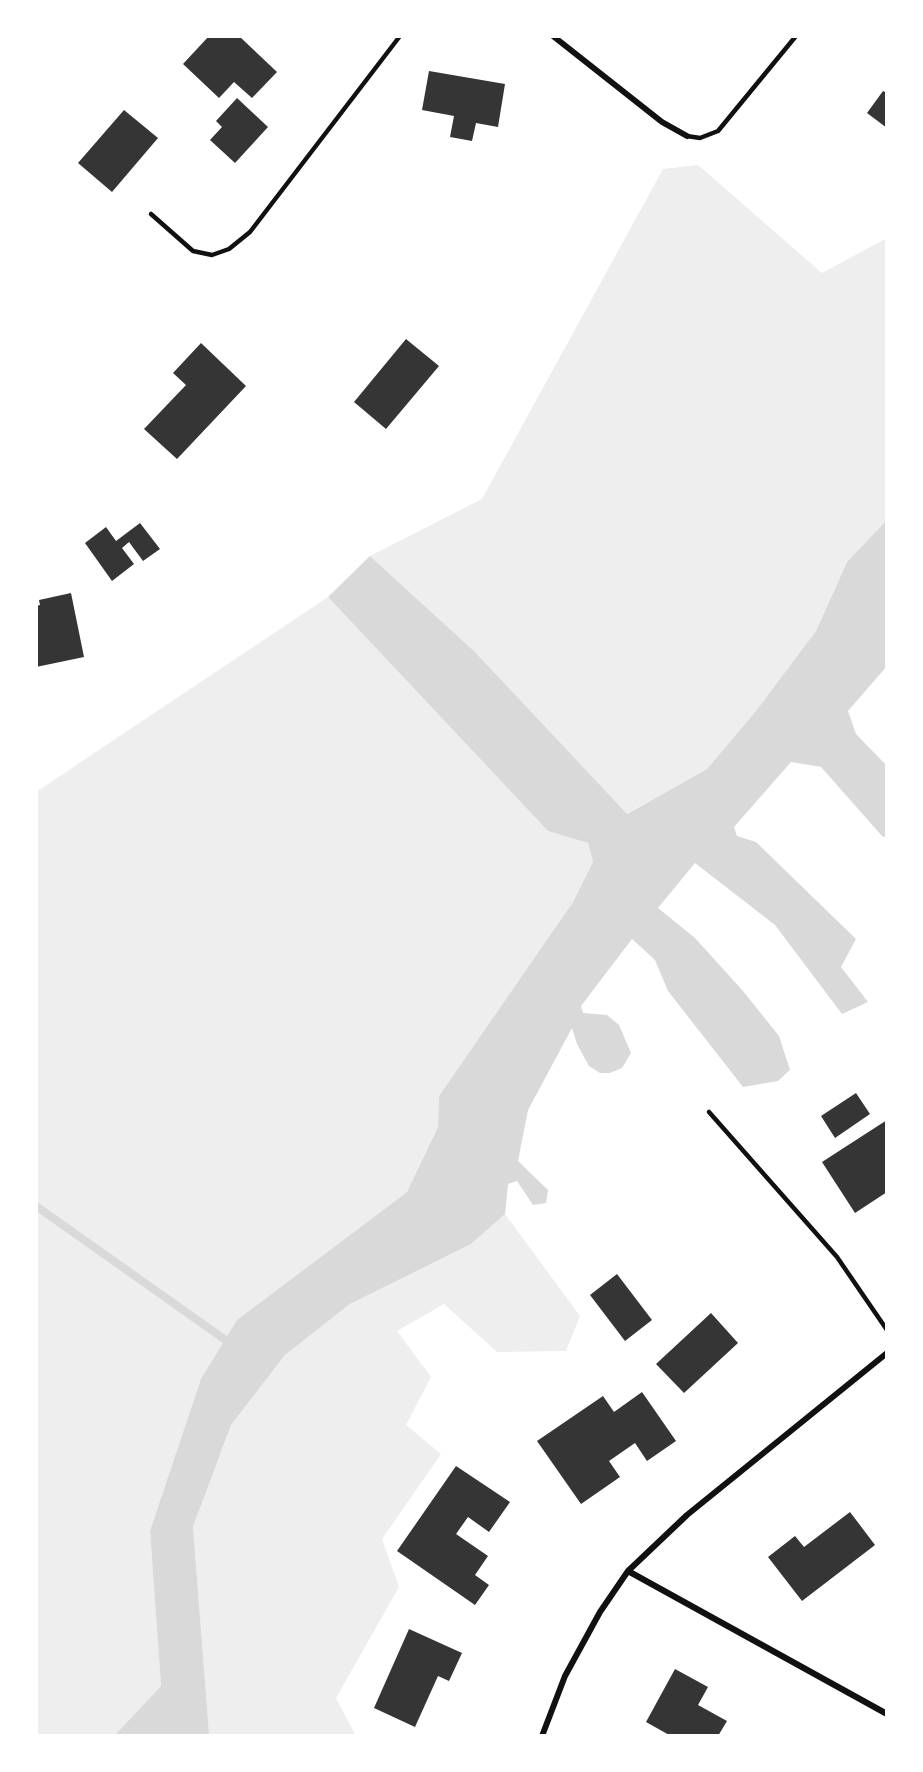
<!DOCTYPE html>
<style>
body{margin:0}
#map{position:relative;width:923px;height:1772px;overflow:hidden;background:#fff;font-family:"Archivo Narrow",sans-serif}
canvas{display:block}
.frame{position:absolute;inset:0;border:38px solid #fff;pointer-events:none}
</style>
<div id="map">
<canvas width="923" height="1772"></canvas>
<div class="frame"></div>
</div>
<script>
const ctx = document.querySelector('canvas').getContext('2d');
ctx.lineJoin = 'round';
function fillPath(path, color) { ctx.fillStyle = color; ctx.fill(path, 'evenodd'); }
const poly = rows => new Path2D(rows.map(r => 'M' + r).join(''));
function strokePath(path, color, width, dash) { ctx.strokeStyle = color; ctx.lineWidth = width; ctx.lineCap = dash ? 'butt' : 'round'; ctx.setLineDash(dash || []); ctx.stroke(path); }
fillPath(poly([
 [698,165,822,273,887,238,887,520,847,562,816,631,756,711,707,769,626,814,474,651,370,556,482,499,663,169],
 [328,597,548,831,588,843,593,862,573,902,439,1096,438,1127,407,1192,237,1320,150,1531,161,1686,114,1736,36,1736,36,792],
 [505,1214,580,1316,566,1351,497,1352,444,1304,397,1331,431,1377,406,1425,441,1454,382,1539,399,1587,336,1698,356,1736,206,1736,209,1733,193,1527,231,1425,285,1355,350,1304,471,1244]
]), '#eee');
fillPath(poly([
 [887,520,887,666,848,711,856,734,887,766,887,838,882,836,821,767,791,762,734,827,737,836,756,842,856,939,841,967,868,1002,842,1014,775,925,695,863,658,908,695,938,743,991,779,1036,790,1070,778,1081,743,1087,668,991,655,960,632,939,581,1006,583,1013,607,1015,619,1025,631,1053,622,1068,610,1073,600,1073,589,1066,577,1044,572,1028,528,1110,518,1161,548,1190,546,1203,533,1205,517,1181,508,1184,505,1214,471,1244,350,1304,285,1355,231,1425,193,1527,209,1733,206,1736,114,1736,161,1686,150,1531,201,1379,237,1320,407,1192,438,1127,439,1096,573,902,593,862,588,843,548,831,328,597,370,556,474,651,627,814,707,769,756,711,816,631,847,562]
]), '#d9d9d9');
strokePath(poly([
 [36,1206,234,1346]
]), '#d9d9d9', 8);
fillPath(poly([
 [209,36,239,36,277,72,252,98,234,82,219,98,183,64],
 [429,71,505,84,498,127,476,123,472,141,450,137,454,116,422,110],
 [883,91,887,93,887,128,867,113],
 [237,98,268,127,235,163,210,140,222,127,216,121],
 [124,110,158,138,112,192,78,163],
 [406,339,439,366,386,429,354,402],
 [201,343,246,386,177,459,144,429,186,385,173,373],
 [140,523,160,549,143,561,129,542,122,548,134,564,112,581,85,543,106,527,116,541],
 [71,593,84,657,36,667,36,606,40,605,39,600],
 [856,1093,870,1114,835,1138,821,1116],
 [887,1120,887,1192,855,1213,822,1162],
 [617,1274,652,1320,625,1341,590,1295],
 [711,1313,738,1343,684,1393,656,1364],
 [642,1392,676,1441,647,1461,635,1443,609,1461,620,1477,581,1504,537,1441,603,1396,614,1412],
 [456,1466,510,1502,489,1532,468,1517,456,1534,488,1556,475,1575,489,1585,475,1605,397,1551],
 [850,1512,875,1545,802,1601,768,1557,795,1536,804,1547],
 [409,1629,462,1653,449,1681,438,1676,415,1727,374,1708],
 [675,1669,708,1687,698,1705,727,1721,718,1736,671,1736,646,1722]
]), '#353535');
strokePath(poly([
 [687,136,700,138,718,131,796,36],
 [151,214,193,251,212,255,229,249,250,232,400,36],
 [709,1112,837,1257,887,1330]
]), '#111', 4.5);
strokePath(poly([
 [553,36,662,122,687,136],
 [628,1571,887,1714],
 [542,1736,565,1676,600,1612,628,1571,687,1515,887,1353]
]), '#111', 6);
</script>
